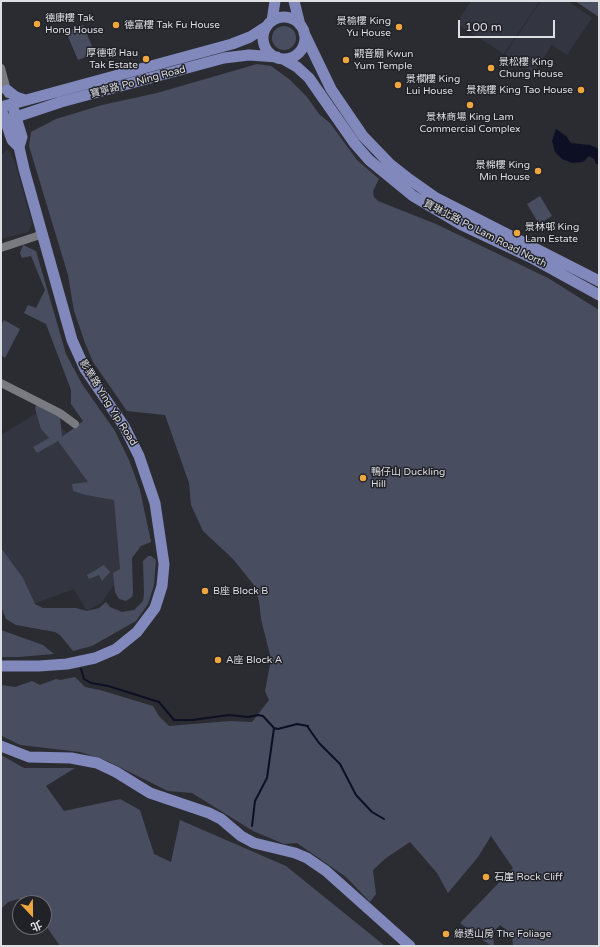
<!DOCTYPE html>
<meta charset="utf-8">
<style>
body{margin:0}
#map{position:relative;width:600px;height:947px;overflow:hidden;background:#2b2c31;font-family:"Varela Round","Noto Sans TC",sans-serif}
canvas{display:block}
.frame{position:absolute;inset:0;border:2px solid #dedfe3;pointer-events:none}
.north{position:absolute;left:12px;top:895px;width:40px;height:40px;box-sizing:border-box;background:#212227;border:1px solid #6d6e72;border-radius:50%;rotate:158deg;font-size:11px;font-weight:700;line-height:16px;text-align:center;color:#dedfe3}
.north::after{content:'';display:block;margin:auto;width:14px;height:18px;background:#f0a63f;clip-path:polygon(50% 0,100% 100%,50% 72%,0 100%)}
.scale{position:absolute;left:458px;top:20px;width:97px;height:18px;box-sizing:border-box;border:2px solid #dedfe3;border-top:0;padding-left:5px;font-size:12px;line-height:14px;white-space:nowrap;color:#dedfe3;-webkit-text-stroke:3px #212227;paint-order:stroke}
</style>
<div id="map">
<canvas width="600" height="947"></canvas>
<div class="frame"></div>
<div class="north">北</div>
<div class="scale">100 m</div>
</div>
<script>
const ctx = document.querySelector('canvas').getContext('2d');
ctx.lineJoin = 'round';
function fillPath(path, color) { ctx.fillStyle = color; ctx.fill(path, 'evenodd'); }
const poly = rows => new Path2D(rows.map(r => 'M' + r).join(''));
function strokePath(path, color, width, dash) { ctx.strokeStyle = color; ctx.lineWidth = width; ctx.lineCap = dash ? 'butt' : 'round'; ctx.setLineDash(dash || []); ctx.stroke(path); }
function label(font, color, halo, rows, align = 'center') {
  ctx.font = font + ' "Varela Round","Noto Sans TC",sans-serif'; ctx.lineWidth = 3; ctx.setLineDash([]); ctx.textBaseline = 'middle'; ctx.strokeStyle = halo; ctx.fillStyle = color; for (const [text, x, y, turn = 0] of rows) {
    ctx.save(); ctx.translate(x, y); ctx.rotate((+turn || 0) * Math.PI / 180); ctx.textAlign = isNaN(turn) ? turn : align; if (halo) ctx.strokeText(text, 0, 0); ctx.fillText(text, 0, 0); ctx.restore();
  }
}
fillPath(poly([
 [471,1,540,1,504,54,459,25,461,16],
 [541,1,568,1,592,18,567,55,552,45,533,73,505,54],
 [8,149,15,162,32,224,28,232,1,239,1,155],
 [38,412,78,440,114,500,123,572,101,603,87,611,74,589,1,616,1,435]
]), '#333540');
fillPath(poly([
 [575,1,599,1,599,17],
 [83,25,95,53,78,60,66,32],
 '272 38a12 12 0 1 1 24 0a12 12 0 1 1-24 0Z',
 [257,64,271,66,289,79,307,97,319,114,330,123,357,160,379,179,373,191,374,197,378,201,436,224,548,278,599,310,599,946,513,946,512,935,500,925,493,933,494,946,491,946,460,923,513,868,491,836,478,857,448,893,437,873,410,842,386,858,373,870,376,894,370,902,346,877,297,843,284,844,253,831,192,793,168,791,107,761,80,752,20,745,2,736,1,739,1,685,15,687,32,681,40,685,56,679,60,680,75,677,85,687,100,690,153,706,159,716,169,726,230,721,252,722,269,700,265,691,271,659,261,619,259,601,253,584,233,559,203,531,191,505,189,483,165,415,127,411,93,362,85,343,74,311,68,275,29,146,31,132,56,119,102,105,157,93],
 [540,196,552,216,539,224,527,204],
 [23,245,36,251,66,354,82,384,115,431,129,460,140,490,151,542,141,546,132,558,133,593,132,597,126,601,119,599,115,592,113,573,120,569,114,500,86,495,73,491,72,484,88,482,58,441,37,453,33,447,49,438,41,429,35,408,39,399,60,417,62,437,83,421,71,404,71,390,46,324,24,313,28,305,36,308,45,290,31,256,22,258,20,253],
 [4,320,20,329,5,358,1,355,1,325],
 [1,548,23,578,35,604,43,608,76,608,87,611,99,608,106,602,110,607,122,612,134,610,143,601,144,594,143,561,148,556,151,556,156,560,154,585,148,604,136,621,92,646,73,651,60,635,55,632,16,625,6,619,1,606],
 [104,565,110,572,102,581,99,575,89,579,87,575],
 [1,630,43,645,54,654,19,657,1,657],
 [1,755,24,768,75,768,46,786,64,811,120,799,140,810,154,854,171,862,180,820,286,866,385,946,60,946,44,923,44,903,31,903,18,899,8,902,1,909]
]), '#494d60');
fillPath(poly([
 [556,129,566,136,571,143,590,145,599,149,599,164,596,164,594,159,589,156,583,162,572,163,562,159,555,152,552,141]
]), '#0d0f24');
strokePath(poly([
 [81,669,84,679,91,683,108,686,159,702,174,720,192,720,229,715,248,717,258,715,263,716,274,728,278,729,297,724,308,726],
 [307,726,319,743,340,764,356,795,372,812,384,819],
 [252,826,255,801,267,778,274,728]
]), '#0d0f24', 2);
strokePath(poly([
 [1,68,8,94],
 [1,248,43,234],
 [1,383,60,413,75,424]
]), '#797b81', 8);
strokePath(poly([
 [294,1,300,25],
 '263 38a21 21 0 1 1 42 0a21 21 0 1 1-42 0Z',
 [272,21,275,1],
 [304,33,331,89,363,136,390,164,409,179,436,198,599,281],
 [283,59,297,67,309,78,355,144,369,160,413,196,462,225,530,257,599,295],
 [7,90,16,97,25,100],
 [1,107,232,44,250,37,267,26],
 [3,114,12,140,19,147],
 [1,122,61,102,224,58,249,55,277,57],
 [1,666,39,666,67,664,95,658,116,649,137,632,155,608,162,586,164,564,155,503,139,456,124,426,85,369,72,340,24,169,19,147,22,137,12,104],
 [1,746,29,757,71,758,97,763,116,772,150,793,209,813,221,819,241,836,254,843,295,853,307,858,326,871,410,946]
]), '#8188bb', 11);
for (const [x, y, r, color] of [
 [37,24,4,"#f0a63f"],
 [116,25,4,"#f0a63f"],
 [399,27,4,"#f0a63f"],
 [146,59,4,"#f0a63f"],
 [346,60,4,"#f0a63f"],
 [491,68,4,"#f0a63f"],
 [398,85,4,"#f0a63f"],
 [581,90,4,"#f0a63f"],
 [470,105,4,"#f0a63f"],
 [538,171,4,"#f0a63f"],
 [517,233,4,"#f0a63f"],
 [363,478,4,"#f0a63f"],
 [205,591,4,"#f0a63f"],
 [218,660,4,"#f0a63f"],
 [486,877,4,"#f0a63f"],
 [446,934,4,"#f0a63f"]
]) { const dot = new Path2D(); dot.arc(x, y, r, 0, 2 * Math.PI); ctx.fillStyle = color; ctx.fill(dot); strokePath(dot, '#212227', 1.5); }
label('10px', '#dedfe3', '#212227', [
 ["德康樓 Tak",45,18],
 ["Hong House",45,30],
 ["景榆樓 King",391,21,"right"],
 ["Yu House",391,33,"right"],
 ["德富樓 Tak Fu House",124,25],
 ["厚德邨 Hau",138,53,"right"],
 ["Tak Estate",138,65,"right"],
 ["觀音廟 Kwun",354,54],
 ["Yum Temple",354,66],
 ["景松樓 King",499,62],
 ["Chung House",499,74],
 ["景櫚樓 King",406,79],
 ["Lui House",406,91],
 ["景桃樓 King Tao House",573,90,"right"],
 ["景林商場 King Lam",470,117,"center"],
 ["Commercial Complex",470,129,"center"],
 ["景棉樓 King",530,165,"right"],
 ["Min House",530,177,"right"],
 ["景林邨 King",525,227],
 ["Lam Estate",525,239],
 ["鴨仔山 Duckling",371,472],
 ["Hill",371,484],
 ["B座 Block B",213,591],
 ["A座 Block A",226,660],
 ["石崖 Rock Cliff",494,877],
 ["綠透山房 The Foliage",454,934]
], 'left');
label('10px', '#dedfe3', '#212227', [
 ["寶寧路 Po Ning Road",138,82,-15],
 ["寶琳北路 Po Lam Road North",485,234,27],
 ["影業路 Ying Yip Road",108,403,58]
]);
</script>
